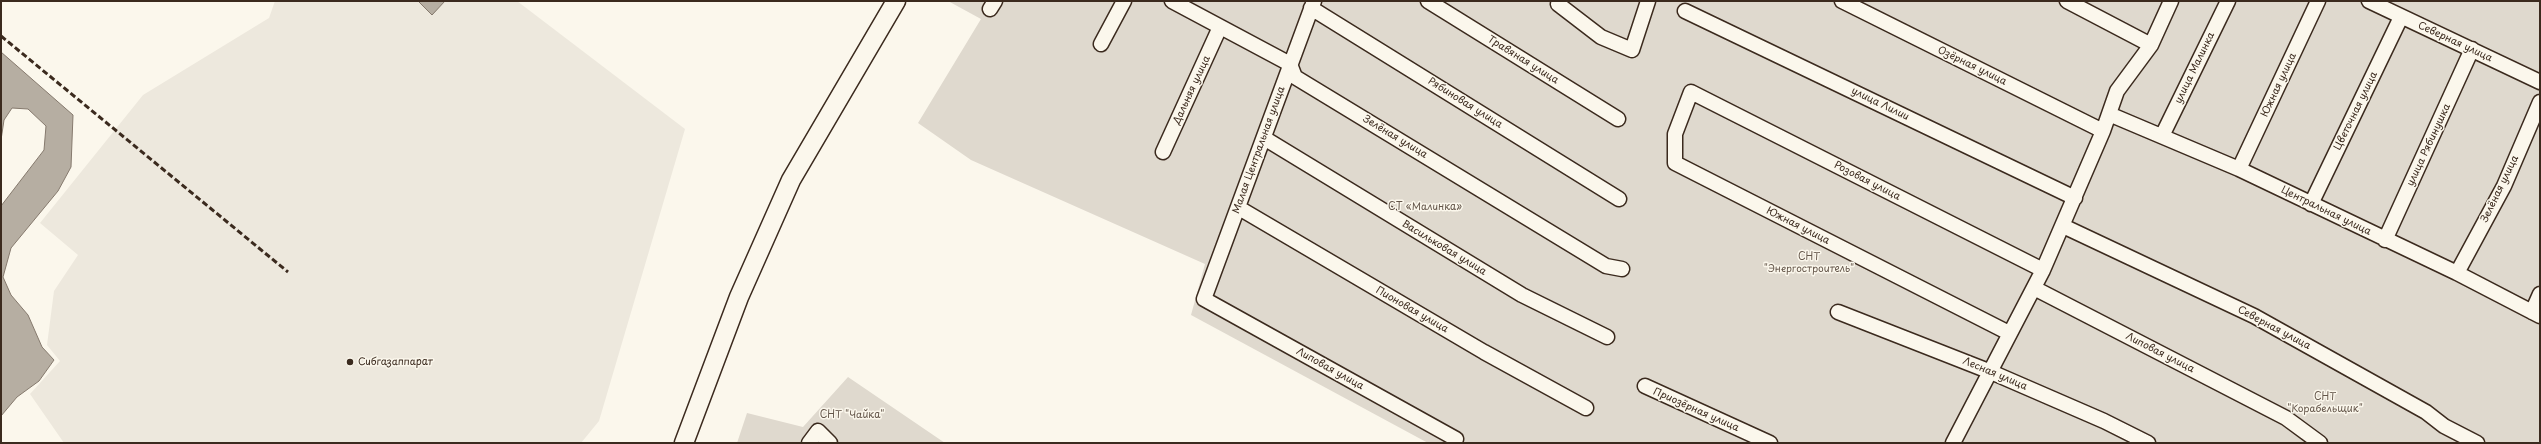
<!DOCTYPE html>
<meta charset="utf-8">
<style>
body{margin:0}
#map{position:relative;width:2541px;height:444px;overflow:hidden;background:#fbf7ec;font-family:"Playpen Sans",sans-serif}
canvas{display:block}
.frame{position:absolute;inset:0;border:2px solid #3b2a1e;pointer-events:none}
</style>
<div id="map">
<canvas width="2541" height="444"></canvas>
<div class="frame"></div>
</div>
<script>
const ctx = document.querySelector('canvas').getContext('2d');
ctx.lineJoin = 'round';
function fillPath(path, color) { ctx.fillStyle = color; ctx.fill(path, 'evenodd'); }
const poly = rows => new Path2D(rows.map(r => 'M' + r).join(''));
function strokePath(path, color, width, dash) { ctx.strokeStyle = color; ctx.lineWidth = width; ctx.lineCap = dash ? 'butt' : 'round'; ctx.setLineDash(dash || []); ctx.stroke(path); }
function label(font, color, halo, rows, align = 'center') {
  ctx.font = font + ' "Playpen Sans",sans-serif'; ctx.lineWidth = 3; ctx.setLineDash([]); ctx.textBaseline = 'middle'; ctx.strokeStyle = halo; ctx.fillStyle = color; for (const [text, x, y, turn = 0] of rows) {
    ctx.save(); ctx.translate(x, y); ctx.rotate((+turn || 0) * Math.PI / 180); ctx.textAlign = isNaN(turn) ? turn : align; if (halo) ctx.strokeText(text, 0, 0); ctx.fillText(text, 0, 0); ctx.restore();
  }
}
fillPath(poly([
 [275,1,517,1,685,129,599,421,581,443,64,443,30,394,60,361,47,345,54,291,78,255,40,223,143,95,269,18]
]), '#ede8dd');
fillPath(poly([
 [948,1,2540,1,2540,443,1428,443,1191,315,1205,264,971,160,918,123,981,19],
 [848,377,945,443,737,443,747,413,803,427]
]), '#dfd9ce');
const water = poly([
 [418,1,445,1,432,15,418,1],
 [1,52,73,115,71,167,58,191,11,248,3,277,11,295,28,315,42,347,54,360,39,381,17,397,1,416,1,206,44,150,46,126,28,109,12,108,4,120,1,140,1,52]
]);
fillPath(water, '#b6aea2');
strokePath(water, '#85796d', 1);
const minor = poly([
 [1172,1,1290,64,1295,77,1606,266,1622,269],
 [1314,1,1204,299,1456,439],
 [1428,1,1618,119],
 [1842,1,2103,131],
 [2067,1,2151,45],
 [2369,1,2540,82],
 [1558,4,1601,37,1632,50,1648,1],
 [1311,8,1619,199],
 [990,9,995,1],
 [1685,11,2075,198],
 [1101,44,1124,1],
 [2109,114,2239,169,2457,273,2540,316],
 [2162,136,2228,1],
 [1264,138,1522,295,1607,337],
 [1163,152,1220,27],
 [2239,169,2318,1],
 [2311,204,2401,17],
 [1239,208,1484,352,1586,408],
 [2063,226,2254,316,2426,412,2444,426,2477,443],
 [2385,240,2472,49],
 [2457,273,2504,186,2540,102],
 [2034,288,2286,418,2320,443],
 [1838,312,1991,372,2104,421,2148,443],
 [2532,312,2540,294],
 [2009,333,1675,163,1675,134,1691,92,2043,270],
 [1645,386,1770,443],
 [809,443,818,431,830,443],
 [1953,443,2043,270,2103,131,2117,91,2151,45,2171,1]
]);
const major = poly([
 [684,443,739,297,791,180,896,1]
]);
strokePath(minor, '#3b2a1e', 17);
strokePath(major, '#3b2a1e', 21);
strokePath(minor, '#fbf7ec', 14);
strokePath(major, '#fbf7ec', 18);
strokePath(poly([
 [1,36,288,272]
]), '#3b2a1e', 3, [6, 3]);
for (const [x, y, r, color] of [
 [350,362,4,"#3b2a1e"]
]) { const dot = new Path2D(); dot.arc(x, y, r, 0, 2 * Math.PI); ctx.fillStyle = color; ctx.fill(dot); strokePath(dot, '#fbf7ec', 1.5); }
label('10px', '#3b2a1e', '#fbf7ec', [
 ["Северная улица",2455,42,25],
 ["Травяная улица",1523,60,32],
 ["Озёрная улица",1972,66,26],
 ["улица Малинка",2195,68,-64],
 ["Южная улица",2279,85,-65],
 ["Дальняя улица",1192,90,-65],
 ["Рябиновая улица",1465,103,32],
 ["улица Лилии",1880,104,26],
 ["Цветочная улица",2356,111,-64],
 ["Зелёная улица",1395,137,31],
 ["улица Рябинушка",2429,145,-65],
 ["Малая Центральная улица",1259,150,-70],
 ["Розовая улица",1867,181,27],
 ["Зелёная улица",2500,189,-64],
 ["Центральная улица",2326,211,26],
 ["Южная улица",1798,226,27],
 ["Васильковая улица",1444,248,31],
 ["Пионовая улица",1412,310,30],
 ["Северная улица",2274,328,28],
 ["Липовая улица",2160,353,27],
 ["Липовая улица",1330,369,29],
 ["Лесная улица",1995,374,23],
 ["Приозёрная улица",1696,410,24]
]);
label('10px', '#64564a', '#fbf7ec', [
 ["CТ «Малинка»",1425,207],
 ["СНТ",1809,257],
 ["\"Энергостроитель\"",1809,269],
 ["СНТ",2325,397],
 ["\"Корабельщик\"",2325,409],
 ["СНТ \"Чайка\"",852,415]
]);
label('10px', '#3b2a1e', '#fbf7ec', [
 ["Сибгазаппарат",358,362]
], 'left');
</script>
